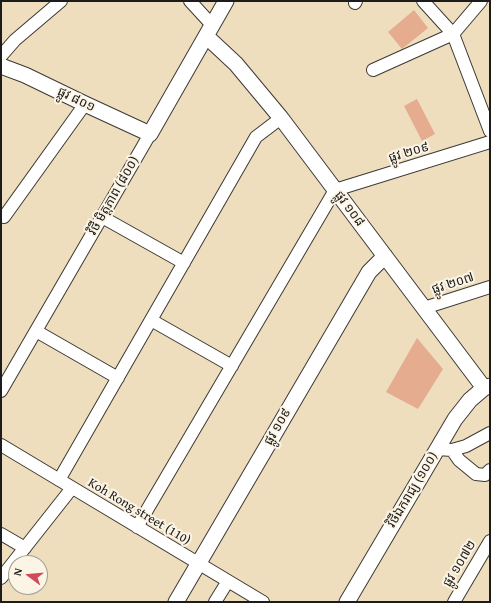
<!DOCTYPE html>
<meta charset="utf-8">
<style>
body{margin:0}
#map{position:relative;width:491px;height:603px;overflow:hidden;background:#eedebd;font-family:"Gentium Book Plus",serif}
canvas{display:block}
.frame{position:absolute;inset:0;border:2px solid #1c1c1c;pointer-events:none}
.north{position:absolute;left:8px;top:555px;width:40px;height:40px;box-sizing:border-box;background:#fcf5e5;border:1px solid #a29e95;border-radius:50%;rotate:286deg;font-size:11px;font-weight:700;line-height:16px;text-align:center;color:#1c1c1c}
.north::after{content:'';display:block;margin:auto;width:14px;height:18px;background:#d1495b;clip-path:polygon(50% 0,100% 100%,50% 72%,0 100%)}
</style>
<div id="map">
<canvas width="491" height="603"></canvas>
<div class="frame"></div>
<div class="north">N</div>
</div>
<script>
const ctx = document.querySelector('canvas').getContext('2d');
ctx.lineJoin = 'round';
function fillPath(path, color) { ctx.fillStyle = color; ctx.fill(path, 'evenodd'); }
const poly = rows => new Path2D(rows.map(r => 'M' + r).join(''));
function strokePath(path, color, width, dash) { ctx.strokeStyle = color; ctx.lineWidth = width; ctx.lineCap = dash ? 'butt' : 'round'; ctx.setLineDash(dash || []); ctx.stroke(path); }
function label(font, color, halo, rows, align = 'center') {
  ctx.font = font + ' "Gentium Book Plus","Noto Sans Khmer",serif'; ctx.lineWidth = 4; ctx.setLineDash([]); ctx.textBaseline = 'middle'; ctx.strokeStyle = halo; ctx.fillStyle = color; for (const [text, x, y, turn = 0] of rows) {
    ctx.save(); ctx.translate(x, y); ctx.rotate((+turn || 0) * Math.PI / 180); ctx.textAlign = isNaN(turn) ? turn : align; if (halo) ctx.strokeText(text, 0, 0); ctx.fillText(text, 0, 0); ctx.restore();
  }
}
fillPath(poly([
 [414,10,428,28,402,49,388,32],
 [417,99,435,134,422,141,404,106],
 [417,338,443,369,418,409,386,392]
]), '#e5ac90');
const minor = poly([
 [190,1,212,25],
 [423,1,453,34,490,131],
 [355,3,356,1],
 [1,56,15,40,61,1],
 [373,70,453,34,481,1],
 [4,217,85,104],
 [102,217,184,263],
 [424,308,490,287],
 [151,320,232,366],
 [36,331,118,378],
 [1,391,150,134],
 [1,445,263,602],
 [437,449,452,450,466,446,490,433],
 [452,450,459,460,476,474,485,475,490,470],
 [59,480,256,137,281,118],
 [137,527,335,190,490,142],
 [1,534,25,548],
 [1,578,72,488],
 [215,602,228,581],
 [454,602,490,541]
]);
const major = poly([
 [206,36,236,64,281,118,484,388],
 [1,66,25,75,85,104,150,134,226,1],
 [176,602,369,272,385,256],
 [347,602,455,419,470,400,484,388,490,386]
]);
strokePath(minor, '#3c3934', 14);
strokePath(major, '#3c3934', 17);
strokePath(minor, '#fff', 12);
strokePath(major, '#fff', 15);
label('13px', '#1c1c1c', '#fcf5e5', [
 ["ផ្លូវ ៨០១",76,100,26],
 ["ផ្លូវ ២០៩",409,153,-17],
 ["វិថី មិត្តភាព (៨០០)",114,196,-60],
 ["ផ្លូវ ១០៨",349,209,53],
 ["ផ្លូវ ២០៧",453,284,-18],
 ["ផ្លូវ ១០៩",278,427,-60],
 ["វិថីឯករាជ្យ (១០០)",413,490,-59],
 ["Koh Rong street (110)",139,512,31],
 ["ផ្លូវ ១០៧២",460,564,-59]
]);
</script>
